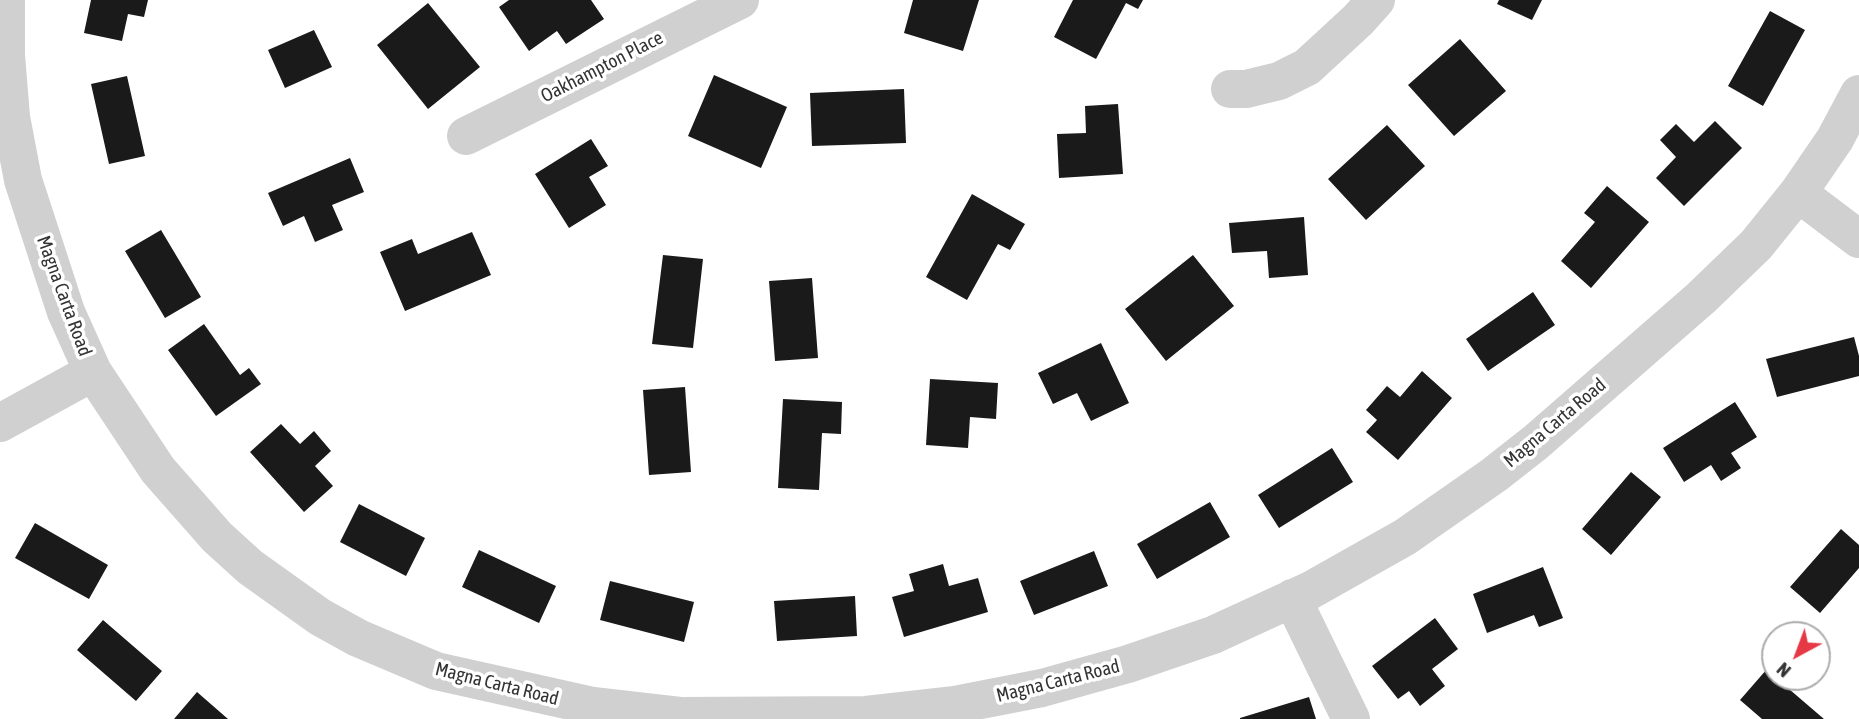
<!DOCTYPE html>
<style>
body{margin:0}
#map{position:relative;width:1859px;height:719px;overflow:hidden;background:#fff;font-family:"Asap Condensed",sans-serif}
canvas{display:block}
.north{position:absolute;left:1761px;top:621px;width:70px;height:70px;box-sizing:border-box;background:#fff;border:2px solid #adadad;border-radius:50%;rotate:221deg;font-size:19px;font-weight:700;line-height:28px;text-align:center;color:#333}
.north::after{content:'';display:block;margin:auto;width:24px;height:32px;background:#e63946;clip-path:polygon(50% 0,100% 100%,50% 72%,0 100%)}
</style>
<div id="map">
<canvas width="1859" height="719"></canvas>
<div class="north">N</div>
</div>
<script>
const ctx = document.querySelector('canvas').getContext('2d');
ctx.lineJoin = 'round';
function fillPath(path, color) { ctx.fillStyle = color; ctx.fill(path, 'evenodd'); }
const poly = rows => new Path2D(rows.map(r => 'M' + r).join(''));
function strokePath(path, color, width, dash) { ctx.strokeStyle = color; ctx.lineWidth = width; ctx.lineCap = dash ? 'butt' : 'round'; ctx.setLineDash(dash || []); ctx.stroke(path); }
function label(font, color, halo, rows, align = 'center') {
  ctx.font = font + ' "Asap Condensed",sans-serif'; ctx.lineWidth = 7; ctx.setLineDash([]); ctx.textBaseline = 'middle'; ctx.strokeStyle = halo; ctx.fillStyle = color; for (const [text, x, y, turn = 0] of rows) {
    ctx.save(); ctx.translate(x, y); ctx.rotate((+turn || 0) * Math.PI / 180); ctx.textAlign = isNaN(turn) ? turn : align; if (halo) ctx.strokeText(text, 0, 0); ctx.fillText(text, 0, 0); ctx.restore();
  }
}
fillPath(poly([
 [91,0,148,0,144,17,128,14,122,41,84,33],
 [509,0,591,0,604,19,566,44,557,31,529,51,499,7],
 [913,0,979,0,963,51,904,33],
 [1073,0,1143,0,1138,9,1126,3,1096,59,1054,37],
 [1499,0,1542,0,1532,20,1497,4],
 [428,3,480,67,428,109,377,45],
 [1770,11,1805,30,1763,106,1728,86],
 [314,30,332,67,285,88,268,50],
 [1460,39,1506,91,1454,136,1408,85],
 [714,75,787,107,761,168,688,136],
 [127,76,145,156,109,164,91,84],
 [904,89,906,143,812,146,810,93],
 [1118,104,1123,174,1059,178,1057,134,1086,133,1085,106],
 [1715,121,1742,148,1684,206,1656,178,1676,157,1660,140,1676,124,1694,142],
 [1387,125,1425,166,1366,220,1328,179],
 [591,139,608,166,589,177,606,205,569,228,535,174],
 [350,158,364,192,332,205,343,230,315,242,304,216,283,226,268,193],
 [1607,186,1649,222,1591,288,1561,261,1595,222,1584,213],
 [972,194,1025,224,1010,250,998,244,967,300,926,277],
 [1304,217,1308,275,1269,278,1267,251,1232,253,1229,223],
 [161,230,201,297,165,318,125,251],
 [472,232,491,275,405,311,380,252,412,239,418,254],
 [663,255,703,259,693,348,652,344],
 [1193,255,1234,306,1166,361,1125,309],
 [812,278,818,358,775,361,769,281],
 [1533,292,1555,325,1488,371,1466,339],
 [204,324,240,375,249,368,261,384,216,416,168,350],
 [1854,337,1859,356,1859,376,1777,397,1766,359],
 [1101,343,1129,403,1091,421,1077,393,1053,404,1038,373],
 [1422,371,1452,398,1398,460,1366,432,1377,420,1366,410,1387,386,1400,397],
 [930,379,998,383,996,419,970,417,968,448,926,445],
 [685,387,691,472,649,475,643,390],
 [783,399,842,402,841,434,822,433,819,490,778,488],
 [1735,402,1757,437,1731,453,1741,468,1721,481,1711,465,1684,482,1663,448],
 [281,424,300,444,314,431,331,451,315,466,333,486,304,512,250,452],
 [1332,448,1353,482,1279,528,1258,495],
 [1631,472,1661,497,1611,555,1582,529],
 [1210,502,1230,537,1157,579,1137,544],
 [359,504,425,538,406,576,340,542],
 [35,523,108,565,89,599,15,558],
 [1841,529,1859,545,1859,568,1820,613,1790,587],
 [479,550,556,586,539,623,462,587],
 [1094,551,1108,586,1034,615,1020,581],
 [943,564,949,586,978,578,988,612,904,637,892,597,914,591,909,574],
 [1543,567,1563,618,1539,627,1534,615,1487,633,1473,594],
 [610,581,694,602,684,642,600,620],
 [855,596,857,636,777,641,774,601],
 [1435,618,1458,649,1432,669,1445,686,1420,706,1409,691,1398,699,1372,666],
 [103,620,162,671,136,701,77,650],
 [1767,669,1775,677,1824,719,1762,719,1740,700],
 [197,692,228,719,174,719],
 [1309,697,1316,719,1240,719,1240,718]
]), '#1a1a1a');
strokePath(poly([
 [6,0,6,55,11,117,23,180,66,312,93,372,158,470,217,537,250,567,320,617,358,638,436,671,593,706,680,716,866,715,955,705,1042,688,1128,664,1213,635,1311,590,1405,537,1494,475,1536,442,1701,298,1756,245,1798,193,1835,139,1859,94],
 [1230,89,1246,89,1279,81,1307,67,1358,20,1376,0],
 [466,136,740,0],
 [1798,193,1859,239],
 [0,423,93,372],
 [1292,598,1351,719]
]), '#d0d0d0', 38);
label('19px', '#333', '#fff', [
 ["Oakhampton Place",602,67,-27],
 ["Magna Carta Road",64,296,70],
 ["Magna Carta Road",1555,423,-40],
 ["Magna Carta Road",1058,681,-14],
 ["Magna Carta Road",497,684,14]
]);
</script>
